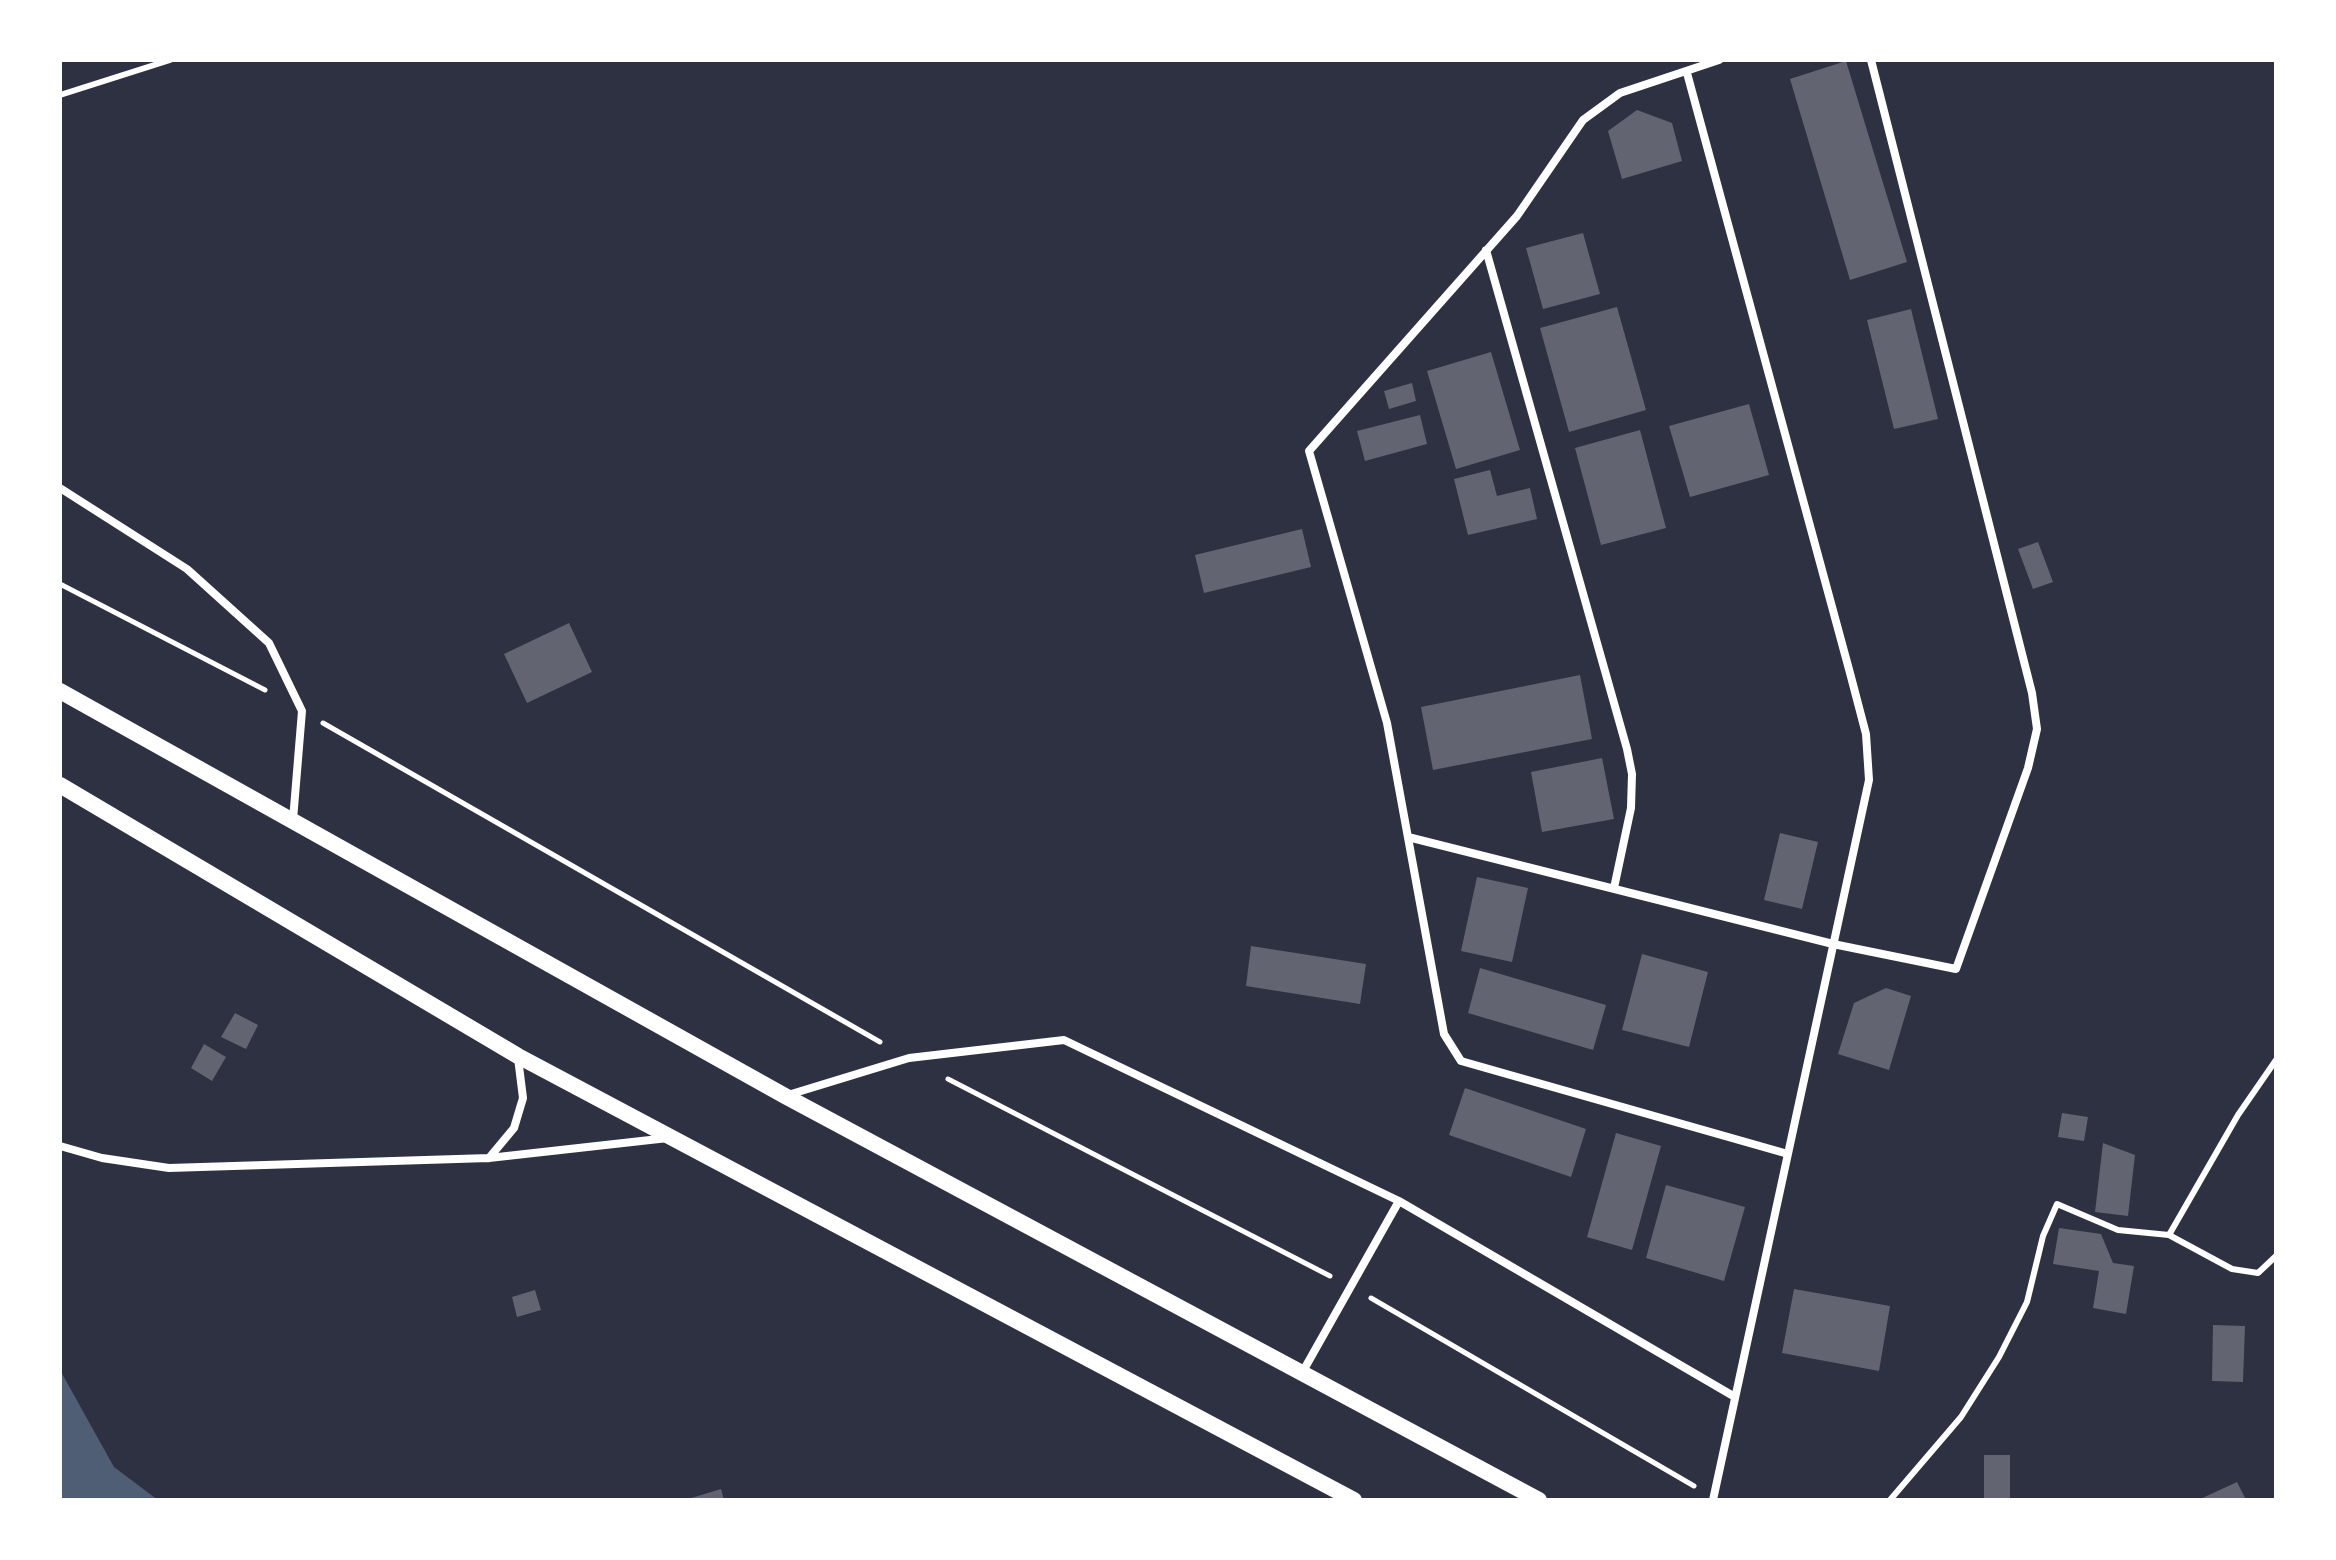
<!DOCTYPE html>
<style>
body{margin:0}
#map{position:relative;width:2336px;height:1560px;overflow:hidden;background:#2d3142;font-family:"Nunito Sans",sans-serif}
canvas{display:block}
.frame{position:absolute;inset:0;border:62px solid #fff;pointer-events:none}
</style>
<div id="map">
<canvas width="2336" height="1560"></canvas>
<div class="frame"></div>
</div>
<script>
const ctx = document.querySelector('canvas').getContext('2d');
ctx.lineJoin = 'round';
function fillPath(path, color) { ctx.fillStyle = color; ctx.fill(path, 'evenodd'); }
const poly = rows => new Path2D(rows.map(r => 'M' + r).join(''));
function strokePath(path, color, width, dash) { ctx.strokeStyle = color; ctx.lineWidth = width; ctx.lineCap = dash ? 'butt' : 'round'; ctx.setLineDash(dash || []); ctx.stroke(path); }
fillPath(poly([
 [60,1370,114,1467,158,1500,60,1500]
]), '#4f5d75');
fillPath(poly([
 [1846,61,1907,262,1850,280,1790,79],
 [1637,110,1672,123,1682,161,1622,179,1608,131],
 [1583,233,1600,294,1543,309,1526,248],
 [1617,307,1646,410,1569,432,1540,328],
 [1911,309,1938,419,1894,429,1867,320],
 [1491,352,1520,450,1456,469,1427,371],
 [1412,383,1416,401,1389,409,1384,391],
 [1749,404,1769,475,1690,497,1669,426],
 [1420,415,1427,444,1365,461,1357,431],
 [1640,430,1666,528,1601,545,1575,448],
 [1490,470,1497,496,1530,488,1537,519,1468,535,1454,479],
 [1302,529,1311,567,1204,593,1195,555],
 [2038,542,2053,582,2033,589,2018,549],
 [569,623,592,672,527,703,504,654],
 [1580,675,1592,739,1433,770,1421,707],
 [1602,758,1614,819,1542,832,1531,772],
 [1780,833,1818,842,1802,909,1764,900],
 [1477,877,1528,888,1512,962,1461,951],
 [1251,946,1366,964,1360,1004,1246,986],
 [1642,954,1708,972,1689,1047,1622,1030],
 [1480,968,1606,1005,1593,1050,1468,1013],
 [1886,988,1911,996,1889,1070,1838,1054,1854,1003],
 [235,1013,258,1025,246,1049,221,1037],
 [204,1044,226,1057,212,1081,191,1068],
 [1465,1088,1586,1129,1571,1177,1449,1135],
 [2062,1113,2088,1117,2084,1141,2058,1137],
 [1616,1133,1661,1146,1632,1250,1587,1237],
 [2103,1143,2135,1155,2128,1216,2095,1212],
 [1666,1185,1745,1207,1724,1281,1646,1258],
 [2059,1228,2101,1234,2113,1263,2134,1266,2126,1314,2093,1308,2099,1271,2053,1264],
 [1794,1289,1890,1306,1879,1371,1782,1353],
 [535,1290,541,1310,517,1317,512,1297],
 [2213,1325,2245,1326,2243,1382,2212,1381],
 [1984,1455,2010,1455,2010,1500,1984,1500],
 [2237,1482,2246,1500,2198,1500],
 [721,1489,724,1500,688,1500,688,1499]
]), '#626471');
strokePath(poly([
 [60,584,265,690],
 [323,723,880,1042],
 [948,1079,1330,1276],
 [1371,1298,1694,1486]
]), '#fff', 5);
strokePath(poly([
 [60,95,170,60],
 [2169,1235,2232,1269,2258,1273,2276,1256],
 [1890,1500,1961,1417,1999,1357,2027,1302,2043,1236,2057,1204,2118,1230,2169,1235,2238,1115,2276,1060]
]), '#fff', 6);
strokePath(poly([
 [1719,60,1620,93,1583,120,1517,216,1309,451,1387,723,1444,1034,1461,1061,1788,1154],
 [1687,73,1850,673,1866,734,1869,780,1713,1500],
 [1486,250,1627,749,1632,774,1631,808,1614,888],
 [60,488,187,569,269,643,302,711,293,820],
 [1408,837,1833,944,1956,969,2028,768,2037,729,2032,693,1871,60],
 [788,1095,909,1058,1064,1040,1399,1201,1735,1397],
 [60,1146,102,1158,169,1168,489,1158,668,1138],
 [489,1158,514,1128,523,1098,518,1058],
 [1302,1373,1399,1201]
]), '#fff', 8);
strokePath(poly([
 [60,691,785,1096,1539,1500],
 [60,785,518,1056,1354,1500]
]), '#fff', 16);
</script>
